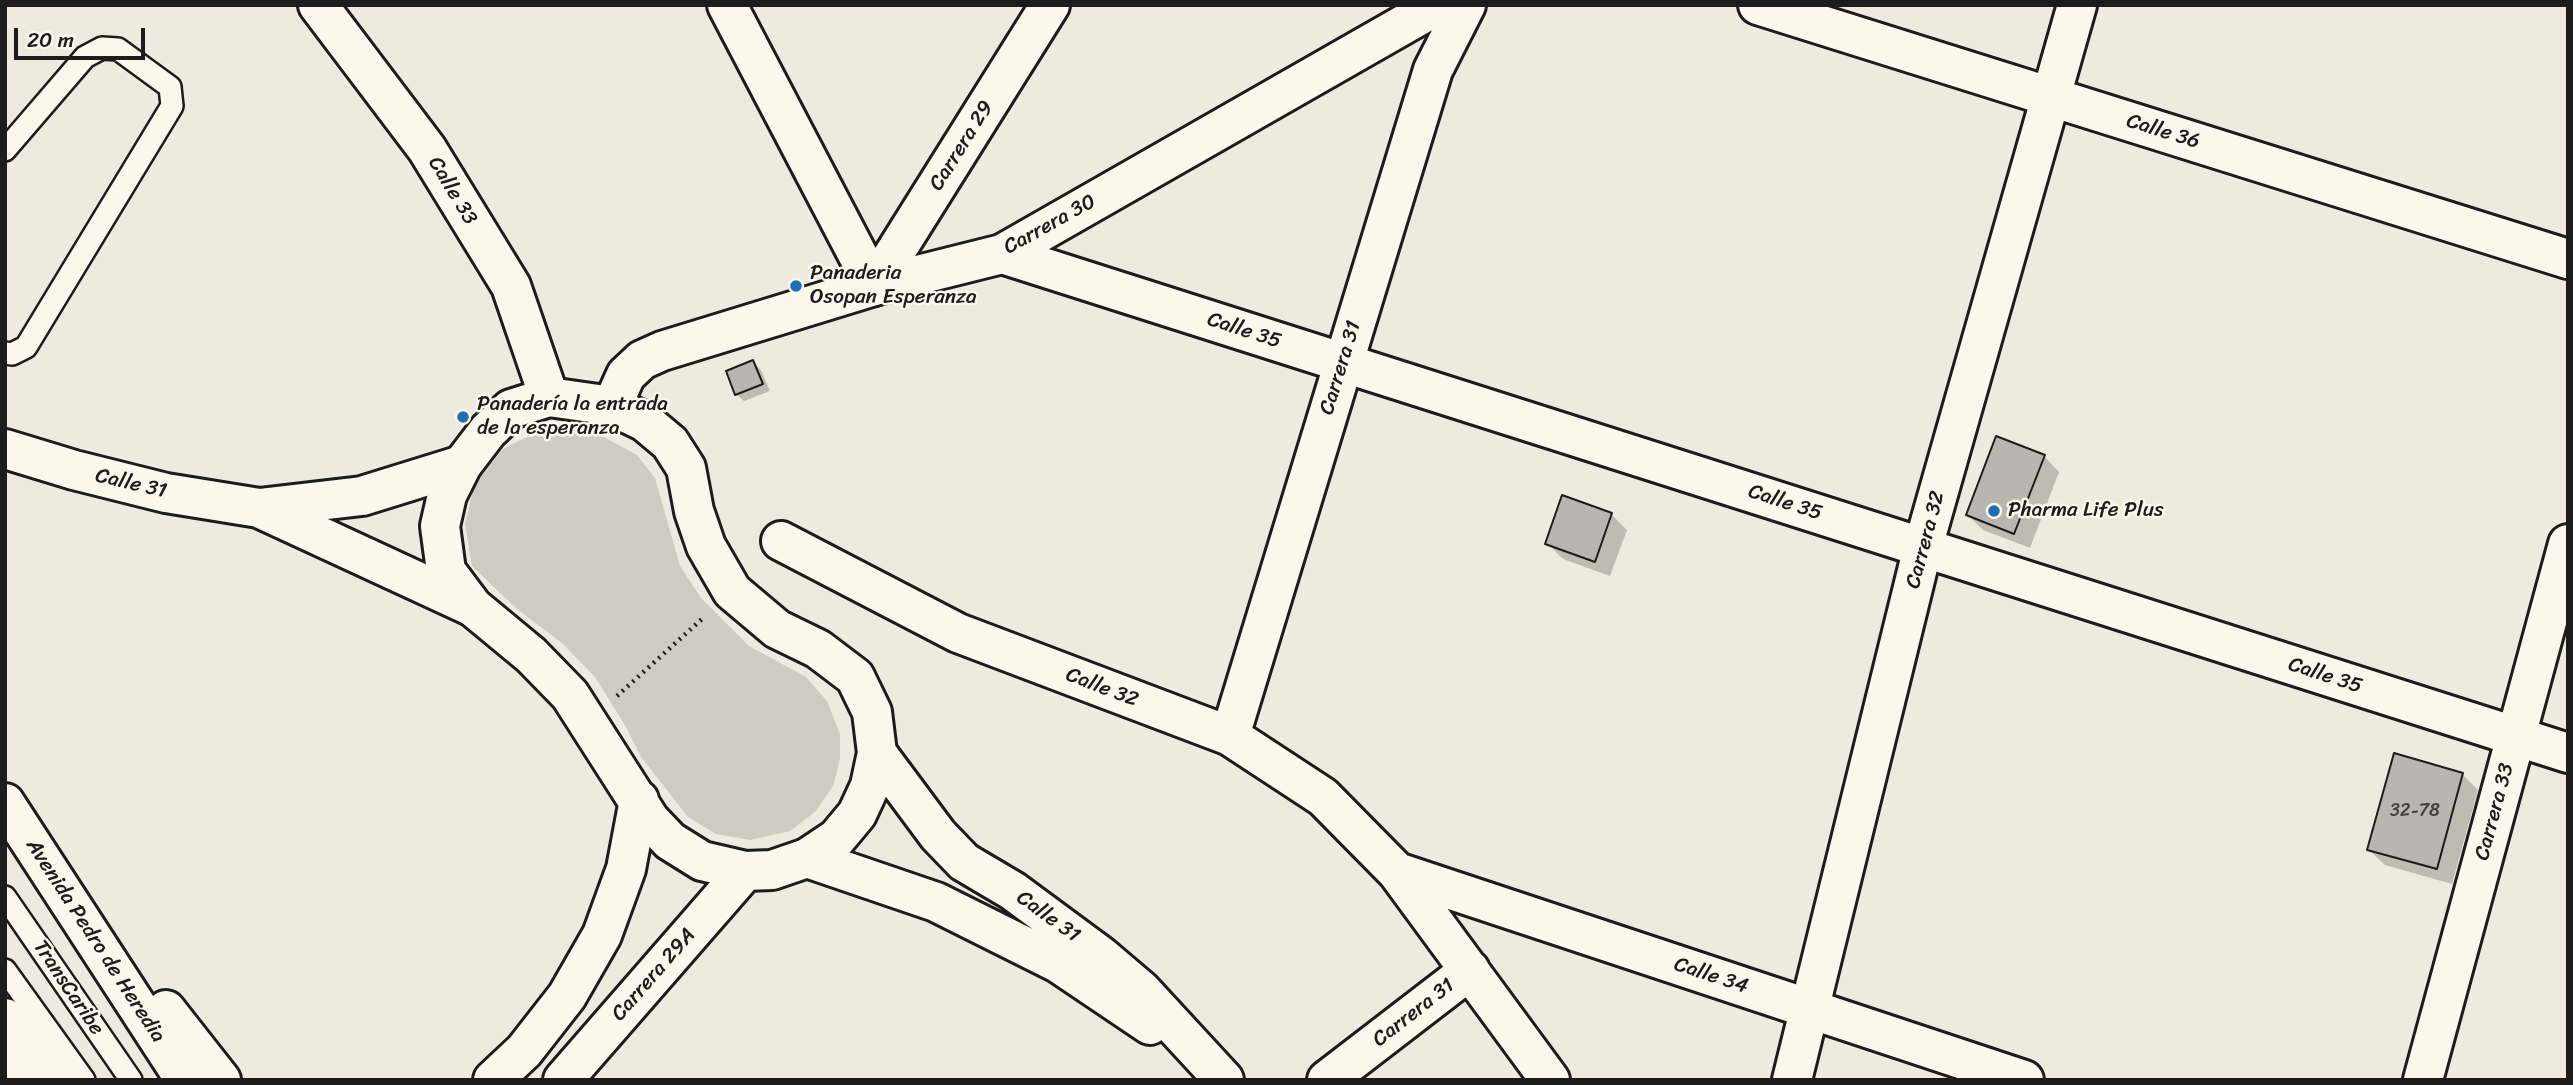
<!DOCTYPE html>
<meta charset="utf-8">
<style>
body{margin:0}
#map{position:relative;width:2573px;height:1085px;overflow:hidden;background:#eeeadf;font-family:Sriracha,sans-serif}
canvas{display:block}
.frame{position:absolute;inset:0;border:7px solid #1c1c1c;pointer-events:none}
.scale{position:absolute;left:14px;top:28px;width:131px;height:32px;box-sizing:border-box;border:4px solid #1c1c1c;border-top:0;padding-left:9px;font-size:21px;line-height:24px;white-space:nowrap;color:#1c1c1c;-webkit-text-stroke:5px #fbf7ec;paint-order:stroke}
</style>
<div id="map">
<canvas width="2573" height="1085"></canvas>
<div class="frame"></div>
<div class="scale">20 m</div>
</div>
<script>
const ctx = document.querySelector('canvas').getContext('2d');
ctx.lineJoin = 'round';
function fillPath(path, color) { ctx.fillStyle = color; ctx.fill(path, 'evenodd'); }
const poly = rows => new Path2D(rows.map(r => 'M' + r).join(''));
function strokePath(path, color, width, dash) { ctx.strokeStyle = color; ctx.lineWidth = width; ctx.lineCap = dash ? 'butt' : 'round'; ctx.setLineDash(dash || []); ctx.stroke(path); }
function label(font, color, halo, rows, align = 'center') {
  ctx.font = font + ' Sriracha,sans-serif'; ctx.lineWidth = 5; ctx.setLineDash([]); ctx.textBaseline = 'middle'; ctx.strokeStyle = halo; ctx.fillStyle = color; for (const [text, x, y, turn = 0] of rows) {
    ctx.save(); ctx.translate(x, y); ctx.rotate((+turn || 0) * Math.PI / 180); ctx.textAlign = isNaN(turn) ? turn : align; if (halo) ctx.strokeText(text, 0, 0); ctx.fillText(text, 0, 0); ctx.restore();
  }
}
fillPath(poly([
 [589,429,637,455,655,478,680,566,701,598,749,646,806,677,827,701,840,734,840,759,833,786,816,811,790,831,750,840,716,834,688,817,641,757,626,727,595,677,562,643,517,609,472,566,465,524,474,486,503,449,539,431]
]), '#ceccc2');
fillPath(poly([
 [753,362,761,370,770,391,744,401,736,394],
 [2044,456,2059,472,2030,548,1983,530,1968,515],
 [1611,514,1627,530,1610,576,1563,559,1547,543],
 [2462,774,2478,790,2452,884,2385,865,2369,850]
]), '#0003');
const building = poly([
 [753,360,763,384,735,395,726,371,753,360],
 [1996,436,2045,455,2014,534,1966,515,1996,436],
 [1562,495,1612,513,1595,562,1545,544,1562,495],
 [2394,753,2463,773,2437,869,2367,850,2394,753]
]);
fillPath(building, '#b9b6af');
strokePath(building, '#1c1c1c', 2);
const service = poly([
 [5,150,85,57,102,48,118,49,170,87,172,106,26,347,12,354,5,353],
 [5,897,131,1080],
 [5,970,84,1080]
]);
const minor = poly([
 [727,5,874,286],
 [874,286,1050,5],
 [781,541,958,633,1230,736,1323,797,1397,872,1550,1080],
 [1230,736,1433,70,1466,5],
 [1397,872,2024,1080],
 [1327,1080,1470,970],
 [1792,1080,1923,547,2077,5],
 [2423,1080,2568,544]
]);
const tertiary = poly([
 [318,5,427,149,511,286,549,397],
 [1758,5,2568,259],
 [1002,254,2568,753],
 [5,449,74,470,166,493,259,508,362,496,462,465],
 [261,509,473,607],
 [877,753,938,835,964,862,1013,891,1101,956,1141,990,1224,1080],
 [807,858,936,902,1058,963,1150,1025]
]);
const secondary = poly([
 [549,397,612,406,645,422,670,443,686,468,694,511,706,546,732,591,777,629,818,649,855,677,872,712,877,753,870,786,857,814,837,838,807,858,772,870,745,871,702,861,670,841,650,820,570,695,531,655,473,607,446,571,440,526,447,495,462,465,488,431,511,409,549,397],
 [612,406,626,375,642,360,662,351,874,286,1002,254,1438,5],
 [493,1080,524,1051,567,996,602,935,626,869,639,800],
 [563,1080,745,871]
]);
const trunk = poly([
 [5,803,185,1080],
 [166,1010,221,1080],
 [5,1018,53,1080],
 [5,1066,12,1080]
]);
strokePath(service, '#1c1c1c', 26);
strokePath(minor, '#1c1c1c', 44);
strokePath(tertiary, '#1c1c1c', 44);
strokePath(secondary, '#1c1c1c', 44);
strokePath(trunk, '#1c1c1c', 44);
strokePath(poly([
 [617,696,702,619]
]), '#1c1c1c', 4.5, [2, 5]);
strokePath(service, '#fbf7ec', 21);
strokePath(minor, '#fbf7ec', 38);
strokePath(tertiary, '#fbf7ec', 38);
strokePath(secondary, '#fbf7ec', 38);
strokePath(trunk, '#fbf7ec', 38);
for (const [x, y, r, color] of [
 [796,286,7,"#1f6fb2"],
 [463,417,7,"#1f6fb2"],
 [1994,511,7,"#1f6fb2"]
]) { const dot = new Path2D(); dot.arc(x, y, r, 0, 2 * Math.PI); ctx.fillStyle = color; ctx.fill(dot); strokePath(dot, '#fbf7ec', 2.5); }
label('18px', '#434241', null, [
 ["32-78",2415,811]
]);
label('21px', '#1c1c1c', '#fbf7ec', [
 ["Calle 36",2163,132,17],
 ["Carrera 29",962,146,-58],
 ["Calle 33",452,191,59],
 ["Carrera 30",1050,225,-29],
 ["Calle 35",1244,331,18],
 ["Carrera 31",1341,368,-73],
 ["Calle 31",131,484,13],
 ["Calle 35",1785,503,18],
 ["Carrera 32",1926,540,-75],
 ["Calle 35",2325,676,18],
 ["Calle 32",1102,688,21],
 ["Carrera 33",2495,812,-75],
 ["Calle 31",1048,917,36],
 ["Avenida Pedro de Heredia",95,941,57],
 ["Carrera 29A",654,975,-49],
 ["Calle 34",1711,976,18],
 ["TransCaribe",68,988,56],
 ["Carrera 31",1414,1013,-38]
]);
label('21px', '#1c1c1c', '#fbf7ec', [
 ["Panaderia",810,274],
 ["Osopan Esperanza",810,298],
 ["Panadería la entrada",477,405],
 ["de la esperanza",477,429],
 ["Pharma Life Plus",2008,511]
], 'left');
</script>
